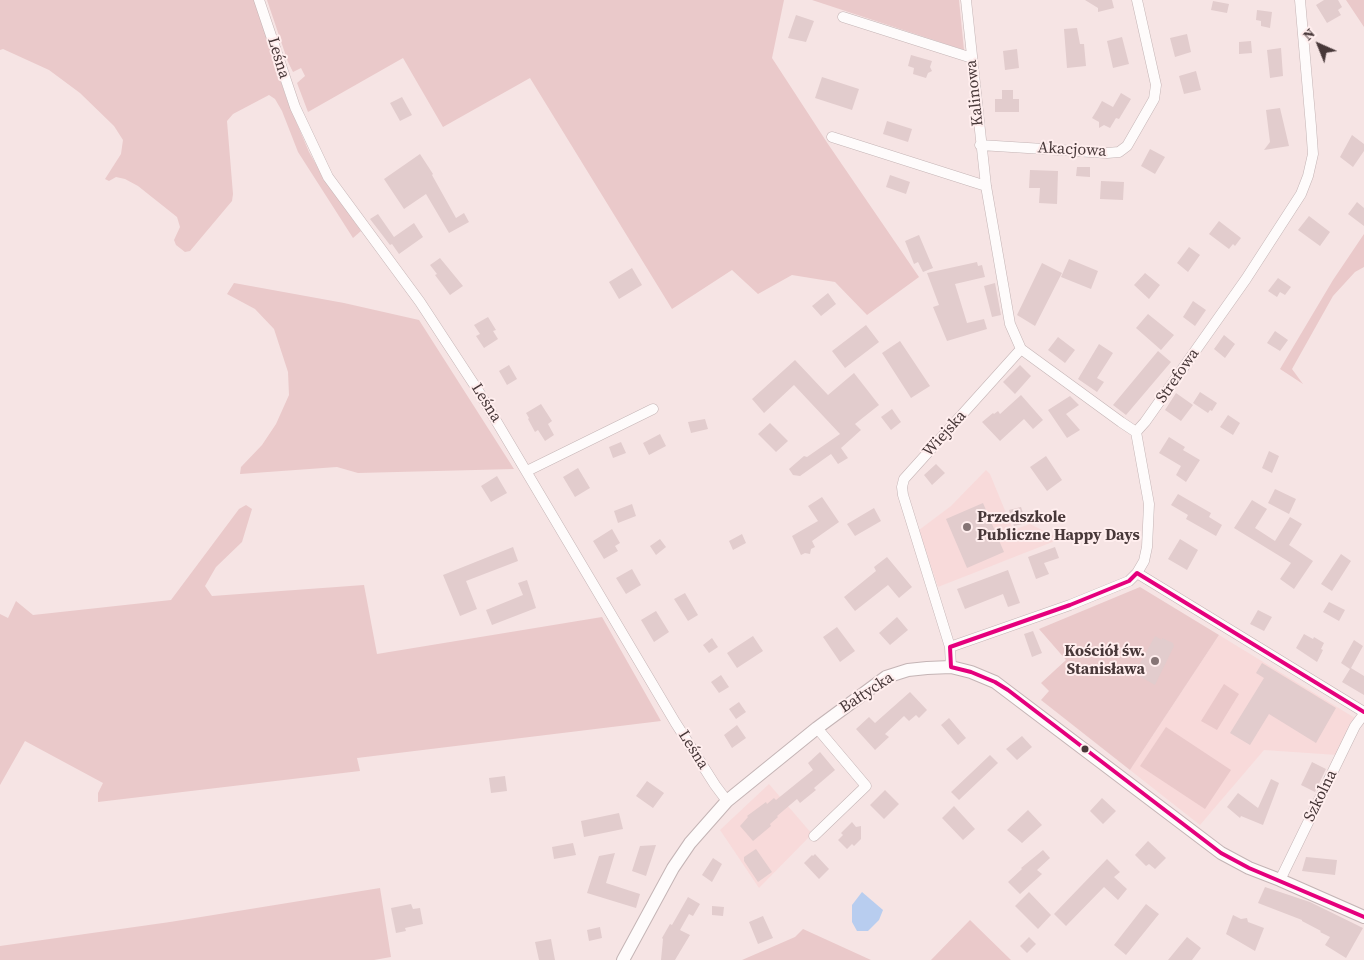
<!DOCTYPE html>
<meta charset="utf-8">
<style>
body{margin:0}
#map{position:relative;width:1364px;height:960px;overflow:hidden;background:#f6e4e4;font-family:"Source Serif 4",serif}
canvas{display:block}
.north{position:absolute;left:1294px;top:20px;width:50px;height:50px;-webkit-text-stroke:4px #fee;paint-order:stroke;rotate:316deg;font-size:14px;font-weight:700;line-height:20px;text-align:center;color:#483839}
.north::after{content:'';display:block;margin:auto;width:18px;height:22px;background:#483839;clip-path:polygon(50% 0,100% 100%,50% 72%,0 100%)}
</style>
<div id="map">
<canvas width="1364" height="960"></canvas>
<div class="north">N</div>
</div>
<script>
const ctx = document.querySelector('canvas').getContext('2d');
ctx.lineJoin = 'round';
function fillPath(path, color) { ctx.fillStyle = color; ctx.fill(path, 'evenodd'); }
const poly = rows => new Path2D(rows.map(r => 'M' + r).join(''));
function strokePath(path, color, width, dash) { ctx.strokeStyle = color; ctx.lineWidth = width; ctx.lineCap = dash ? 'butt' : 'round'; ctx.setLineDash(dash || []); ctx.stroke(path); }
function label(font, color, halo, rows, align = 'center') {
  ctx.font = font + ' "Source Serif 4",serif'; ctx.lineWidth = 4; ctx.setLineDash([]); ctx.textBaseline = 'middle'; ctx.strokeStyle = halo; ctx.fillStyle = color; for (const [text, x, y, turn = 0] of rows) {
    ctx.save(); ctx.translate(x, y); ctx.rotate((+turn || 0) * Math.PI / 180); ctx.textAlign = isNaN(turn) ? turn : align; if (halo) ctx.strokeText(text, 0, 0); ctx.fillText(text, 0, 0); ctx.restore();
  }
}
fillPath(poly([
 [986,470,990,474,1013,530,1030,524,1060,539,938,587,919,530,951,506],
 [1219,635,1355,718,1337,755,1264,750,1200,825,1130,770],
 [769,784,812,834,759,888,720,830]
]), '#f8dada');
fillPath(poly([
 [0,0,254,0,287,100,309,152,325,180,361,231,353,238,298,152,282,111,275,99,269,95,233,114,227,121,233,194,232,201,190,251,185,252,176,245,174,240,180,227,177,217,138,186,125,179,116,177,109,181,105,179,121,154,123,140,114,126,80,93,49,70,3,49,0,50],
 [267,0,784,0,772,58,828,144,919,277,867,315,835,282,792,275,758,294,732,270,672,309,530,78,443,127,403,58,308,112,297,83,305,76,301,68,293,72,288,62],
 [812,0,959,0,964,50],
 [1346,0,1364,0,1364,27],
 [1364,234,1364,267,1355,272,1333,296,1292,369,1303,384,1280,369,1333,280],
 [234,283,344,303,419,320,514,469,358,473,337,467,240,474,241,467,262,445,276,424,289,395,288,372,274,329,255,309,227,294],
 [246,505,252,509,242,542,216,567,205,586,212,596,364,585,377,654,602,617,661,721,357,758,360,771,98,802,98,793,103,783,25,741,0,785,0,614,8,618,16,601,33,615,171,600,239,509],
 [1140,587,1219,635,1130,770,1041,700,1049,691,1041,683,1066,660,1039,629],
 [1224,684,1239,694,1217,730,1201,721],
 [1166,727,1231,770,1205,809,1140,766],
 [380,888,391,957,374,960,0,960,0,946,170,922],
 [970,920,1011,960,931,960],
 [803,929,871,960,742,960,795,937]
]), '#eac9ca');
fillPath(poly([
 [862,892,883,910,879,920,868,931,857,931,852,922,852,905]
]), '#b8cdef');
fillPath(poly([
 [1085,0,1112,0,1114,8,1098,12,1098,8],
 [1324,0,1338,0,1342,7,1338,10,1341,15,1327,23,1316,5],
 [1213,1,1229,4,1227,13,1211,10],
 [1257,10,1272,12,1270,28,1261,26,1261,21,1256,20],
 [796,15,814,21,806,42,788,38],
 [1077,28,1080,44,1084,44,1086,66,1067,68,1064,29],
 [1187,34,1191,52,1175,57,1170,38],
 [1122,37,1129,64,1113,68,1107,41],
 [1251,41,1252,53,1239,54,1239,42],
 [1281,48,1283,76,1270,78,1267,50],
 [1017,49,1019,68,1005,70,1003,51],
 [911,55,932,61,930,67,932,71,928,73,926,78,913,74,914,68,908,66],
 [1196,71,1201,90,1184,94,1179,76],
 [822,77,859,89,852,110,815,98],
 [1002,90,1013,90,1013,99,1019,99,1019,112,995,112,995,99,1002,99],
 [1121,93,1131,99,1119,119,1116,118,1110,128,1104,125,1099,128,1099,122,1092,118,1097,110,1102,101,1113,107],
 [402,97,412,115,400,121,390,103],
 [1280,108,1289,146,1264,150,1270,142,1266,110],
 [887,121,912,129,908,142,883,134],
 [1352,135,1364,144,1364,151,1353,167,1340,157],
 [1150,149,1165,157,1155,174,1141,166],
 [420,154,433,174,432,175,456,218,464,213,469,222,449,233,426,194,404,209,384,179],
 [1077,167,1090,167,1090,177,1076,176],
 [1030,170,1058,171,1057,204,1039,203,1040,188,1029,188],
 [890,175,910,182,906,194,886,187],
 [1101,181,1124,182,1123,200,1100,199],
 [1357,202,1364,208,1364,226,1348,214],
 [378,214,394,237,414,223,423,237,399,254,392,244,390,245,370,219],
 [1309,216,1330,232,1320,246,1298,230],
 [1219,221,1241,238,1235,246,1233,244,1229,249,1209,234],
 [919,235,933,268,923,272,918,262,914,264,905,241],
 [1189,247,1200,255,1188,272,1177,263],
 [440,258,463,286,450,295,435,275,437,274,430,265],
 [1069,259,1098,271,1091,289,1061,277],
 [977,262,978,266,982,265,985,277,955,284,967,323,984,319,987,329,947,341,933,307,939,305,927,273],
 [1042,263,1062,273,1035,326,1017,315],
 [632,268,642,285,619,299,609,282],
 [1145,273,1160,285,1149,299,1134,285],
 [1278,278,1291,287,1285,295,1280,292,1277,297,1268,291],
 [995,283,1001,315,992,317,984,286],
 [828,293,836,304,821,316,812,306],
 [1193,301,1206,310,1195,326,1183,317],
 [1148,314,1174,335,1161,350,1136,328],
 [488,317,496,330,493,331,498,339,484,348,476,336,480,334,474,325],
 [866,325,879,342,845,368,832,351],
 [1275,331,1288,340,1280,351,1267,343],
 [1224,335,1235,344,1225,358,1214,349],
 [1058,337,1075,350,1065,363,1048,350],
 [900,341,930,386,911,398,882,353],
 [1099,344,1113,353,1097,378,1104,382,1097,392,1078,379],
 [1158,351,1171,362,1126,415,1113,405],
 [795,360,828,395,854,373,879,405,855,424,861,430,841,448,848,458,838,464,831,454,800,476,793,475,789,469,804,456,807,457,840,434,794,385,764,413,752,399],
 [509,365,517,379,507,385,499,371],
 [1020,365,1031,376,1015,394,1003,382],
 [1200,392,1217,403,1212,411,1210,410,1208,413,1193,403],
 [1176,393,1193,405,1181,421,1165,410],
 [1021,395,1043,420,1033,429,1024,419,1000,441,982,422,993,413,994,414,998,411,1000,414],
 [1070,396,1079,405,1066,414,1080,430,1067,438,1048,410],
 [541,404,552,421,548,424,554,435,545,441,538,430,535,432,528,419,529,418,526,413],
 [892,409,901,422,891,430,881,417],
 [1228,415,1240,423,1233,435,1220,427],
 [705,419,708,429,691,433,688,422],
 [770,423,788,441,776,452,758,434],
 [660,434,666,446,649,455,643,443],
 [1169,437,1185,447,1183,450,1200,460,1186,482,1176,475,1181,466,1159,453],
 [621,442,626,453,613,458,609,447],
 [1269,451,1279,456,1272,473,1262,468],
 [1046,456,1062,480,1047,491,1030,467],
 [936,464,945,473,932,485,924,475],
 [578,468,590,488,575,497,563,477],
 [497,476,507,493,491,502,481,486],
 [1275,489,1296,499,1289,514,1268,503],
 [1178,494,1211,513,1209,517,1222,525,1216,536,1186,519,1188,515,1171,505],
 [822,497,839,522,812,541,815,547,811,549,810,554,805,553,801,555,792,536,818,521,808,506],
 [1252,500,1267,509,1255,528,1275,541,1290,517,1302,524,1289,545,1313,561,1294,589,1280,579,1291,563,1234,528],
 [983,503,1004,552,967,568,946,519],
 [632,504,636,516,618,523,614,511],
 [1021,507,1023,513,1027,512,1030,522,1014,526,1009,510],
 [874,508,881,521,855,536,847,524],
 [612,529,620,543,615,546,618,551,604,559,593,541],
 [742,534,746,543,733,550,729,541],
 [660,539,666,547,656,555,650,546],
 [1180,539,1198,550,1187,570,1168,559],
 [513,547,518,561,466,581,477,609,460,616,443,575],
 [1055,547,1059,558,1044,563,1049,574,1036,579,1028,557],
 [1341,554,1351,561,1332,591,1321,584],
 [887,557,912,587,899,598,888,585,855,611,844,597,876,571,874,567],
 [632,569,641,585,626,594,616,578],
 [1008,570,1020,603,1008,607,1003,594,965,609,957,589],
 [527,580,536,608,492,625,486,610,523,595,518,583],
 [685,593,698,615,688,621,674,599],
 [1329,602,1345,610,1339,621,1323,612],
 [1258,610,1272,617,1264,631,1250,624],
 [656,611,669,632,654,642,641,620],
 [897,617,908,630,890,645,879,633],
 [837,627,855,651,840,662,823,637],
 [1033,631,1042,653,1032,657,1024,634],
 [1304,634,1313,639,1314,637,1324,643,1321,649,1323,650,1317,662,1296,648],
 [753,636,763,651,737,668,727,653],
 [1155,636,1162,640,1162,638,1173,643,1174,646,1155,685,1132,672,1136,663,1139,665],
 [712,638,718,647,709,653,703,645],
 [1354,640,1363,646,1351,668,1364,676,1364,695,1342,682,1350,669,1341,663],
 [1262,663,1336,708,1316,743,1269,714,1250,745,1230,733,1264,678,1256,673],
 [721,675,729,687,719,693,711,682],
 [910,692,927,710,919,718,916,715,909,721,904,716,885,734,889,737,875,750,856,729,869,717,875,723],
 [739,702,746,712,736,719,729,709],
 [949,718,966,738,958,745,941,725],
 [737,725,746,738,732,748,724,735],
 [1022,736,1032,747,1017,760,1006,749],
 [820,752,835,770,814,788,816,790,800,803,797,799,777,816,778,817,770,824,771,826,753,841,740,826,748,817,747,816,766,802,767,804,774,798,776,800,813,770,808,763],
 [990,755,998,763,959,800,951,792],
 [1312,762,1326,769,1315,792,1301,785],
 [505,776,507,791,491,793,489,778],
 [1271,779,1279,783,1263,825,1241,816,1240,818,1227,807,1238,793,1258,808],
 [647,781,664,793,653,808,636,796],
 [885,790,899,804,884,819,870,805],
 [1102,798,1116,811,1103,824,1090,811],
 [954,806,975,829,963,840,942,818],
 [1028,810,1042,825,1022,843,1007,830],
 [619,813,623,829,584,837,581,821],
 [852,822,856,827,861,826,861,839,854,846,852,844,847,849,838,840,843,835,841,833],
 [1148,841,1166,858,1155,869,1149,864,1146,866,1135,855],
 [573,843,576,855,554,859,552,847],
 [656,845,646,876,632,871,640,846],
 [756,849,772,872,758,882,744,861,744,857],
 [1043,850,1050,858,1037,870,1042,874,1020,894,1008,882,1022,869,1021,868],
 [615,853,606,883,640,894,636,908,587,893,599,856],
 [815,854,829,869,819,879,804,863,812,855,813,856],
 [1306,857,1337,860,1335,875,1302,871],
 [713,858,722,864,712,882,702,875],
 [1107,859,1120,872,1114,877,1127,889,1118,900,1104,887,1066,926,1054,914],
 [1265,887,1310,902,1363,928,1346,958,1325,945,1330,937,1320,932,1321,931,1302,921,1302,920,1258,903],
 [1029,892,1051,915,1038,929,1015,906],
 [688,897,700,904,693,916,689,914,680,930,690,935,675,960,661,960,663,939,662,938,670,924,672,925],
 [411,904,413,909,420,908,423,924,405,928,406,931,396,933,391,908],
 [1146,904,1159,914,1126,955,1114,945],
 [712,906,724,907,723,916,712,915],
 [1233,915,1241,919,1247,918,1248,922,1264,928,1255,951,1226,934],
 [763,916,773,938,758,944,749,922],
 [600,927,602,938,589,941,587,930],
 [1029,937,1036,944,1027,953,1020,946],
 [1187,937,1201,948,1192,960,1168,960],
 [551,939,555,960,539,960,535,942]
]), '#e2cccd');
const minor = poly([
 [259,0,295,107,328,177,420,302,479,392,675,722,715,785,727,801],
 [966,0,986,186,1010,324,1021,349,1121,422,1136,432],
 [843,17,972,58],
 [832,137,986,186],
 [980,145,1107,153,1119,152,1127,146,1154,99,1156,85,1137,0],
 [1136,432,1145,422,1246,279,1301,194,1308,176,1313,154,1311,126,1300,0],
 [527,471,653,409],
 [1137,573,1364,712],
 [950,647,1070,605,1129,581,1137,573,1144,561,1147,547,1149,504,1136,432],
 [951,667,950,647,903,495,902,487,904,479,1021,349],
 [814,836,866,786,817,728],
 [1280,880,1355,726,1364,714]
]);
const tertiary = poly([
 [623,960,673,868,690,843,727,801,817,728,886,677,908,670,927,668,951,667,971,672,995,682,1221,853,1249,868,1280,880,1364,917]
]);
strokePath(minor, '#c4b4b5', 11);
strokePath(tertiary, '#c4b4b5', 14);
strokePath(minor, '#fefbfb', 10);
strokePath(tertiary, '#fefbfb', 12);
strokePath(poly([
 [1364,712,1137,573,1129,581,1070,605,950,647,951,667,971,672,995,682,1008,690,1221,853,1249,868,1364,917]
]), '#e5007d', 4);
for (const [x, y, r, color] of [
 [967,527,5,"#857475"],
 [1155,661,5,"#857475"],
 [1085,749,4.5,"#483839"]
]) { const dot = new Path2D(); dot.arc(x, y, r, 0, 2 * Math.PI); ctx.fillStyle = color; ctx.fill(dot); strokePath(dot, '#fee', 2); }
label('16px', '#483839', '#fee', [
 ["Leśna",278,58,73],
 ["Kalinowa",975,93,-96],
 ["Akacjowa",1072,150,3],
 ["Strefowa",1178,376,-55],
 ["Leśna",486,403,58],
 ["Wiejska",945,434,-48],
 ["Bałtycka",867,693,-33],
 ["Leśna",693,750,58],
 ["Szkolna",1321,796,-64]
]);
label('bold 16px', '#483839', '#fee', [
 ["Przedszkole",977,518],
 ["Publiczne Happy Days",977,536],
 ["Kościół św.",1145,652,"right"],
 ["Stanisława",1145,670,"right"]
], 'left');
</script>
